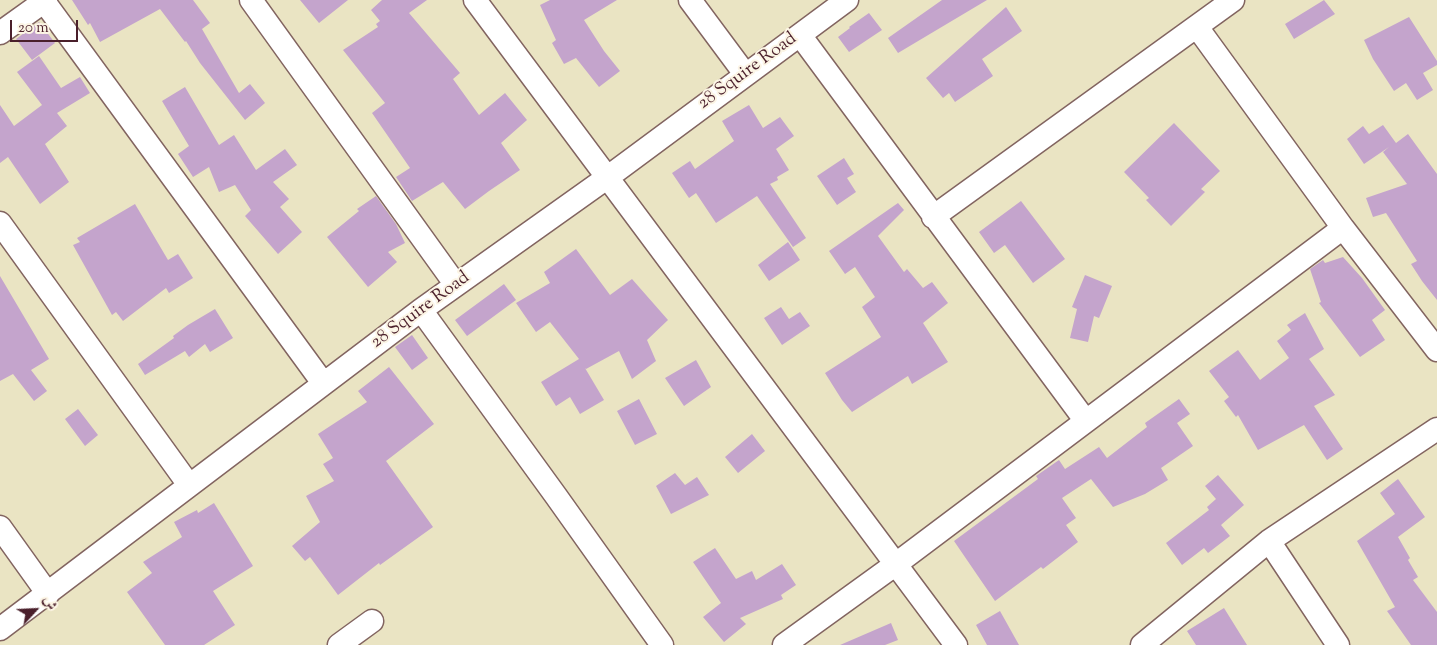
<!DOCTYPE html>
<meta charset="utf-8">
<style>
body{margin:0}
#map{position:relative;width:1437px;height:645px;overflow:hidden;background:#eae4c3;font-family:"Sorts Mill Goudy",Amiri,serif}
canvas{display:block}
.north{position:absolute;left:10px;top:585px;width:50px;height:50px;-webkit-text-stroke:4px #fcf5e5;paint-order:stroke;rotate:65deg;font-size:14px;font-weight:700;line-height:20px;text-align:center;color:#4a1f2b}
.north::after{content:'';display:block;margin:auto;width:18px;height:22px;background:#4a1f2b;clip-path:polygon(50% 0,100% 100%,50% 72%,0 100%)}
.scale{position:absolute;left:10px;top:20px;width:68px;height:22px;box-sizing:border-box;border:2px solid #4a1f2b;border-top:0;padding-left:6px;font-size:15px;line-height:18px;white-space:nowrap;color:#4a1f2b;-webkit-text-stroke:4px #fcf5e5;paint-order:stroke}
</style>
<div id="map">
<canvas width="1437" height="645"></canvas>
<div class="north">ش</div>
<div class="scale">20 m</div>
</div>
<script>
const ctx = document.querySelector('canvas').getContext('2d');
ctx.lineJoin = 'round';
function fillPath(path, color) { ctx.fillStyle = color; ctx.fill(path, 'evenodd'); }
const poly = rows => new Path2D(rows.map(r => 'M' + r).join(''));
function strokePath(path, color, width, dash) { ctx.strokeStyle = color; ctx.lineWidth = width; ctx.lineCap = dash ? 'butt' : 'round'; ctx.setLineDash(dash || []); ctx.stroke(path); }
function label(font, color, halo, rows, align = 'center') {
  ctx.font = font + ' "Sorts Mill Goudy",serif'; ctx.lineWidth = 4; ctx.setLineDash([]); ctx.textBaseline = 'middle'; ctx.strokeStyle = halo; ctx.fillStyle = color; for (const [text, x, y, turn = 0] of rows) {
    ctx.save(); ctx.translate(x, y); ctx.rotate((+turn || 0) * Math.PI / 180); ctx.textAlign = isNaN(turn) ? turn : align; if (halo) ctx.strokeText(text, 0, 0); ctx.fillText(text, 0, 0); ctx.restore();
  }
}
fillPath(poly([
 [72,0,193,0,210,23,202,29,239,93,250,84,265,103,245,120,200,63,186,41,185,42,160,9,100,42,90,23,88,25],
 [300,0,348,0,319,23],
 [382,0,427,0,409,13,460,73,453,79,479,115,505,93,527,120,501,143,520,170,489,191,465,209,443,182,412,201,396,177,410,168,372,113,385,103,343,50,378,27,376,24,380,21,371,10],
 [550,0,617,0,584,20,604,51,620,71,599,87,576,58,564,64,552,43,556,40,540,5],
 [942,0,987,0,898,53,888,38],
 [1324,0,1335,14,1294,39,1285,24],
 [1006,7,1022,31,982,59,993,76,955,102,949,93,943,98,926,78],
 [869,13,882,30,849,52,838,37,850,28,849,27],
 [1409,17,1437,61,1437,65,1423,73,1433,90,1417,100,1406,83,1394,91,1373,59,1364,40],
 [39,22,55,43,32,60,16,39],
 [39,56,61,88,80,77,90,93,57,113,67,126,45,144,69,182,40,204,8,157,0,163,0,105,14,126,42,105,17,72],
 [185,87,219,145,234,135,256,170,285,149,297,165,273,182,289,199,280,207,302,232,278,254,245,216,251,210,235,185,219,192,209,167,193,177,178,154,189,146,162,101],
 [749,105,763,128,780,117,794,136,776,149,789,170,777,177,778,180,770,184,806,238,793,247,757,196,716,223,696,193,689,198,672,173,690,161,695,169,734,141,722,121],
 [1174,123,1220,171,1201,189,1205,192,1171,226,1146,200,1149,198,1124,172],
 [1383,125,1396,143,1408,134,1437,174,1437,300,1422,281,1411,264,1417,261,1386,213,1373,217,1366,198,1407,184,1383,152,1389,147,1364,164,1347,139,1363,126,1369,134],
 [844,158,854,174,847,178,856,192,837,205,817,176],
 [376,196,396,224,405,243,388,252,397,262,368,287,327,237,359,211,357,209],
 [1021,201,1065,259,1033,283,1005,245,994,253,979,232],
 [898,203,904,210,878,236,904,272,907,269,923,288,932,282,948,303,923,323,948,362,912,384,908,376,852,412,842,400,825,373,881,337,862,307,875,297,855,267,845,274,829,251],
 [135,204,168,260,178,254,193,278,169,293,166,288,123,321,116,312,112,315,73,245,80,242,77,238],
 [788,242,800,260,769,281,758,265],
 [576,249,610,295,632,279,668,320,647,340,656,361,632,379,619,351,586,369,585,368,604,400,580,414,570,397,556,406,541,382,579,359,550,322,536,332,516,303,550,283,544,272],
 [1343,257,1362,278,1385,310,1372,320,1385,340,1360,357,1319,303,1321,302,1310,269,1323,260,1325,263],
 [1085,275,1112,286,1099,318,1094,316,1088,342,1070,338,1077,309,1072,307],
 [0,276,49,359,31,370,47,391,34,401,13,374,0,381],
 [504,284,516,300,467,336,455,320],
 [781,307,789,319,800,312,810,326,782,345,764,318],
 [215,309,233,338,210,352,205,344,189,357,185,351,145,375,138,364,174,338,173,336,188,325],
 [1305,313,1324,349,1309,359,1335,395,1314,406,1343,449,1327,460,1304,425,1258,450,1238,415,1236,417,1224,401,1229,397,1209,371,1238,350,1260,380,1289,358,1277,341,1291,330,1287,325],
 [412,335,428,358,412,370,395,347],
 [696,360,711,387,684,406,665,378],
 [389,367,434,424,386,461,433,527,380,565,379,563,338,595,310,557,305,561,292,546,320,522,306,496,334,481,323,464,333,458,318,434,367,402,358,391],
 [639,399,657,434,635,445,617,411],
 [1179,399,1190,414,1177,423,1193,446,1161,468,1168,480,1145,494,1113,507,1091,479,1062,498,1076,518,1066,525,1078,542,1043,569,1041,567,995,601,954,541,1038,479,1036,476,1059,460,1065,469,1099,447,1107,458,1147,427,1145,423],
 [78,409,98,435,85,446,65,419],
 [752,434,765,451,738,473,725,457],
 [675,473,685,485,697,477,709,495,671,514,656,486],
 [1218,475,1244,505,1221,525,1230,536,1208,553,1204,548,1182,565,1166,543,1209,510,1207,507,1216,499,1205,486],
 [1398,479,1425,517,1398,537,1410,558,1408,560,1418,577,1413,580,1437,612,1437,645,1411,645,1387,611,1395,607,1357,541,1395,514,1380,493],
 [214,503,253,566,213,591,235,625,204,645,165,645,127,592,152,573,143,562,182,537,174,522,197,510,198,513],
 [715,548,736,579,752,571,756,580,782,564,796,585,781,595,783,599,740,618,746,624,724,642,703,617,721,603,693,562],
 [1224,608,1247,645,1196,645,1187,631],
 [1000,611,1019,645,987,645,976,625],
 [891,623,898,640,885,645,840,645]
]), '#c4a4cc');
const minor = poly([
 [43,0,323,383],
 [251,0,456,285],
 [475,0,956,645],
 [690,0,745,74],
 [1197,27,1343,228,1437,350],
 [0,33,46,0],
 [800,35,1085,420],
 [933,217,1233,0],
 [0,223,189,485],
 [421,310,556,496,662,645],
 [0,527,48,594],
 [1269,541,1338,645],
 [0,629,421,310,608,177,847,0],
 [339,645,372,621],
 [784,645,896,564,1343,228],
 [1142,645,1269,541,1437,429]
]);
strokePath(minor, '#826460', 25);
strokePath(minor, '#fff', 22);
label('18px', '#4a1f2b', '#fcf5e5', [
 ["28 Squire Road",748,72,-36],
 ["28 Squire Road",421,311,-36]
]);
</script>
